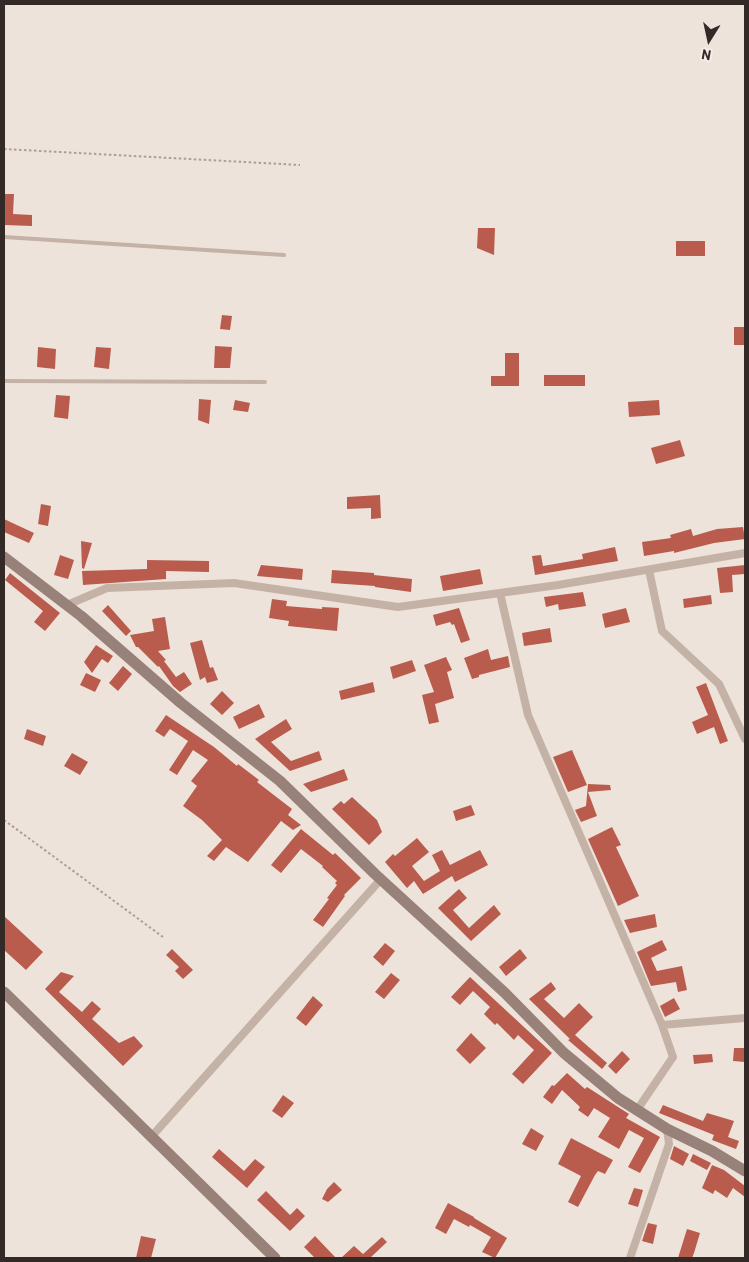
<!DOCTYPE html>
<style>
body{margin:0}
#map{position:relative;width:749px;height:1262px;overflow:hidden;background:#eee3da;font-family:Barlow,sans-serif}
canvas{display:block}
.frame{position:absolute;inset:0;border:5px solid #332927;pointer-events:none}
.north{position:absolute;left:684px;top:15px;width:50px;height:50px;-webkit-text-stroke:4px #f7ede6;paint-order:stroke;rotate:190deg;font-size:14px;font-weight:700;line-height:20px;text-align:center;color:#332927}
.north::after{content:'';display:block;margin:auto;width:18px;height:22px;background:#332927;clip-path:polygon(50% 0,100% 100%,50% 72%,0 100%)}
</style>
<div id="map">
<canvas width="749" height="1262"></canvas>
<div class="frame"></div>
<div class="north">N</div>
</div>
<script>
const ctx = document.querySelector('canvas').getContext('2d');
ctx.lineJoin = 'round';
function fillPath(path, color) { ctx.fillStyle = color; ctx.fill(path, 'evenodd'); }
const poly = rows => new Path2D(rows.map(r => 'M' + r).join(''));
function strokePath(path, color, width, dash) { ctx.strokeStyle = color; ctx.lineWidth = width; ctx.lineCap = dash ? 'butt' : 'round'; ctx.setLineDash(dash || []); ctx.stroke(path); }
fillPath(poly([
 [5,194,14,194,13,214,32,215,32,226,4,225],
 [478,228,495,228,494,255,477,248],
 [676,241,705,241,705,256,676,256],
 [222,315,232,316,230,330,220,329],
 [734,327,745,327,745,345,734,345],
 [215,346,232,347,230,368,214,368],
 [38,347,56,349,55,369,37,367],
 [96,347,111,348,109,369,94,367],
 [505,353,519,353,519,386,491,386,491,376,505,376],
 [544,375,585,375,585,386,544,386],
 [56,395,70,396,68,419,54,417],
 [199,399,211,400,209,424,198,420],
 [235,400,250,403,248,412,233,410],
 [659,400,660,415,629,417,628,402],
 [680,440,685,456,656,464,651,448],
 [380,495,381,518,371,519,371,508,347,509,347,497],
 [41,504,51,506,48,526,38,524],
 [4,519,34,533,29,543,4,532],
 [743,527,745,539,714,543,674,553,674,551,644,556,642,542,671,538,670,535,691,529,693,536,717,529],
 [81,541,92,543,84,569,82,568],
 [615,547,618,561,535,575,532,556,541,555,543,566,583,559,582,554],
 [60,555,74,560,68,579,54,575],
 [147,560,209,561,209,572,166,571,166,579,83,585,82,571,147,569],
 [261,565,303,569,302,580,257,576],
 [745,565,745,574,732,575,733,592,720,593,717,568],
 [480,569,483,584,443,591,440,576],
 [332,570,374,573,374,575,412,579,411,592,375,587,375,586,331,583],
 [10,573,60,613,45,631,34,622,43,611,5,580],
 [583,592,586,606,559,610,558,604,546,607,544,597],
 [711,595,712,604,684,608,683,599],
 [272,599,287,601,286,606,322,609,322,607,339,608,337,631,288,626,289,621,269,618],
 [108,605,131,631,126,636,102,611],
 [459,608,470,640,461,643,454,624,452,625,450,622,436,626,433,615],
 [626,608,630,622,605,628,602,614],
 [165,617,170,649,158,651,166,660,164,661,176,677,184,672,192,684,180,692,173,686,159,666,158,667,138,647,136,647,130,635,154,631,152,619],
 [550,628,552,642,524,646,522,633],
 [202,640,210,668,213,667,218,680,207,683,205,677,200,680,190,643],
 [96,645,113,656,108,663,102,659,92,673,84,662],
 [488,649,491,660,508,656,510,667,479,675,479,677,472,679,464,658],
 [446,657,452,670,447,672,454,698,435,704,439,722,429,724,422,695,434,692,424,665],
 [412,660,416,671,393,679,390,667],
 [123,666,132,674,118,691,109,683],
 [86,673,101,680,95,692,80,685],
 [373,682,375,692,341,700,339,691],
 [706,683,728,741,720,744,714,727,697,734,692,722,708,715,696,687],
 [222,691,234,703,222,715,210,704],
 [259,704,265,717,239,729,233,717],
 [166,715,214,747,237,766,238,764,259,780,257,782,292,809,288,815,301,825,293,830,281,821,248,862,226,847,214,861,207,856,222,840,202,820,183,806,197,786,191,781,208,760,193,750,177,775,169,770,188,741,170,729,164,737,155,731],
 [286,719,292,729,271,742,291,761,319,751,322,760,290,771,255,739],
 [27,729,46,736,43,746,24,739],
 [572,750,587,785,568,792,553,757],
 [72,753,88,762,80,775,64,766],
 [344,769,348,780,311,792,303,784],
 [588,784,610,785,611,790,588,792,597,816,581,822,575,810,586,806],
 [352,797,377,820,382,832,369,845,332,809,341,801,344,804],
 [471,805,475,815,456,821,453,811],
 [612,827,621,845,616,847,639,896,618,906,588,839],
 [301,829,333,855,335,853,361,878,344,895,345,896,323,927,313,920,329,899,327,898,337,885,335,883,337,881,322,867,323,866,301,849,281,873,271,865],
 [417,838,429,852,412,866,424,881,440,871,432,855,442,850,450,865,480,850,488,865,455,882,452,876,423,894,414,881,407,888,385,862,393,854,395,856],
 [459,889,467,898,453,910,469,928,494,905,501,914,471,941,438,908],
 [655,914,657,927,630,933,624,920],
 [4,916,43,952,26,970,4,950],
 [662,940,667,950,651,958,657,971,682,966,687,990,678,992,676,982,651,986,637,952],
 [385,943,395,951,383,966,373,957],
 [172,949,193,970,183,979,175,971,179,967,166,955],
 [520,949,527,958,506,976,499,967],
 [61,972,74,976,59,992,82,1012,92,1001,101,1009,92,1019,119,1043,134,1036,143,1046,123,1066,45,989],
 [391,973,400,980,384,999,375,992],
 [470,977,552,1053,523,1084,512,1074,534,1050,518,1035,514,1040,497,1023,495,1025,484,1014,490,1007,473,991,460,1005,451,997],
 [551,982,556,989,544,999,564,1018,579,1003,593,1017,575,1035,607,1063,602,1069,568,1040,570,1039,529,999],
 [313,996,323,1005,306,1026,296,1018],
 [674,998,680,1009,665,1017,660,1006],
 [471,1033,486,1048,470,1064,456,1050],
 [734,1048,745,1048,745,1062,733,1061],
 [622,1051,630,1059,616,1074,608,1066],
 [712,1054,713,1062,694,1064,693,1055],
 [567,1073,585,1089,587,1087,629,1114,626,1118,660,1137,640,1173,628,1167,644,1138,629,1130,619,1149,598,1137,610,1118,594,1108,588,1117,578,1110,580,1107,562,1090,552,1104,543,1097,552,1085,554,1086],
 [283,1095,294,1103,282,1118,272,1111],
 [663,1105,703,1121,707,1113,734,1121,728,1137,739,1141,736,1149,712,1140,714,1135,659,1113],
 [531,1128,544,1136,536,1151,522,1144],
 [571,1138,613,1160,605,1174,598,1171,595,1175,578,1207,568,1202,581,1176,558,1164],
 [674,1146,689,1154,683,1166,670,1159],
 [219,1149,244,1171,255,1159,265,1167,247,1188,212,1157],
 [693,1154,711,1163,707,1170,690,1161],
 [712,1165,724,1170,745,1186,745,1197,733,1188,727,1198,715,1190,713,1194,702,1188],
 [334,1182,342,1190,328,1202,322,1199,327,1189],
 [634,1188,643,1190,638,1207,628,1204],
 [266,1191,290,1215,297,1208,305,1216,290,1231,257,1200],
 [448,1203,474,1217,474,1218,507,1238,495,1258,482,1252,491,1237,470,1225,469,1227,454,1219,446,1234,435,1228],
 [648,1223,657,1225,653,1244,642,1241],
 [687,1229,700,1233,694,1253,692,1258,678,1258],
 [141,1236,156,1239,151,1258,136,1258],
 [315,1236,336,1258,315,1258,304,1247],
 [382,1237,387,1242,370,1258,341,1258,354,1246,363,1254]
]), '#ba5c4d');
strokePath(poly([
 [4,149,300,165],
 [4,820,163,937]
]), '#b19c92', 2, [2.5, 2.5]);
strokePath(poly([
 [4,237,284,255],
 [4,381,265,382]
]), '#c5b2a7', 4);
strokePath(poly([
 [649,570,662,631,719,684,745,739],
 [500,593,528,715,662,1025,673,1057,637,1110],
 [67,605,107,588,234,583,398,607,558,585,745,553],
 [662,1025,745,1018],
 [152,1136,381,879],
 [630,1258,669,1144,667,1129]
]), '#c5b2a7', 8);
strokePath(poly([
 [4,557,81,616,181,703,280,781,375,874,505,993,564,1053,618,1098,667,1129,712,1151,745,1171],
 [4,992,275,1258]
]), '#988179', 11);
</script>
